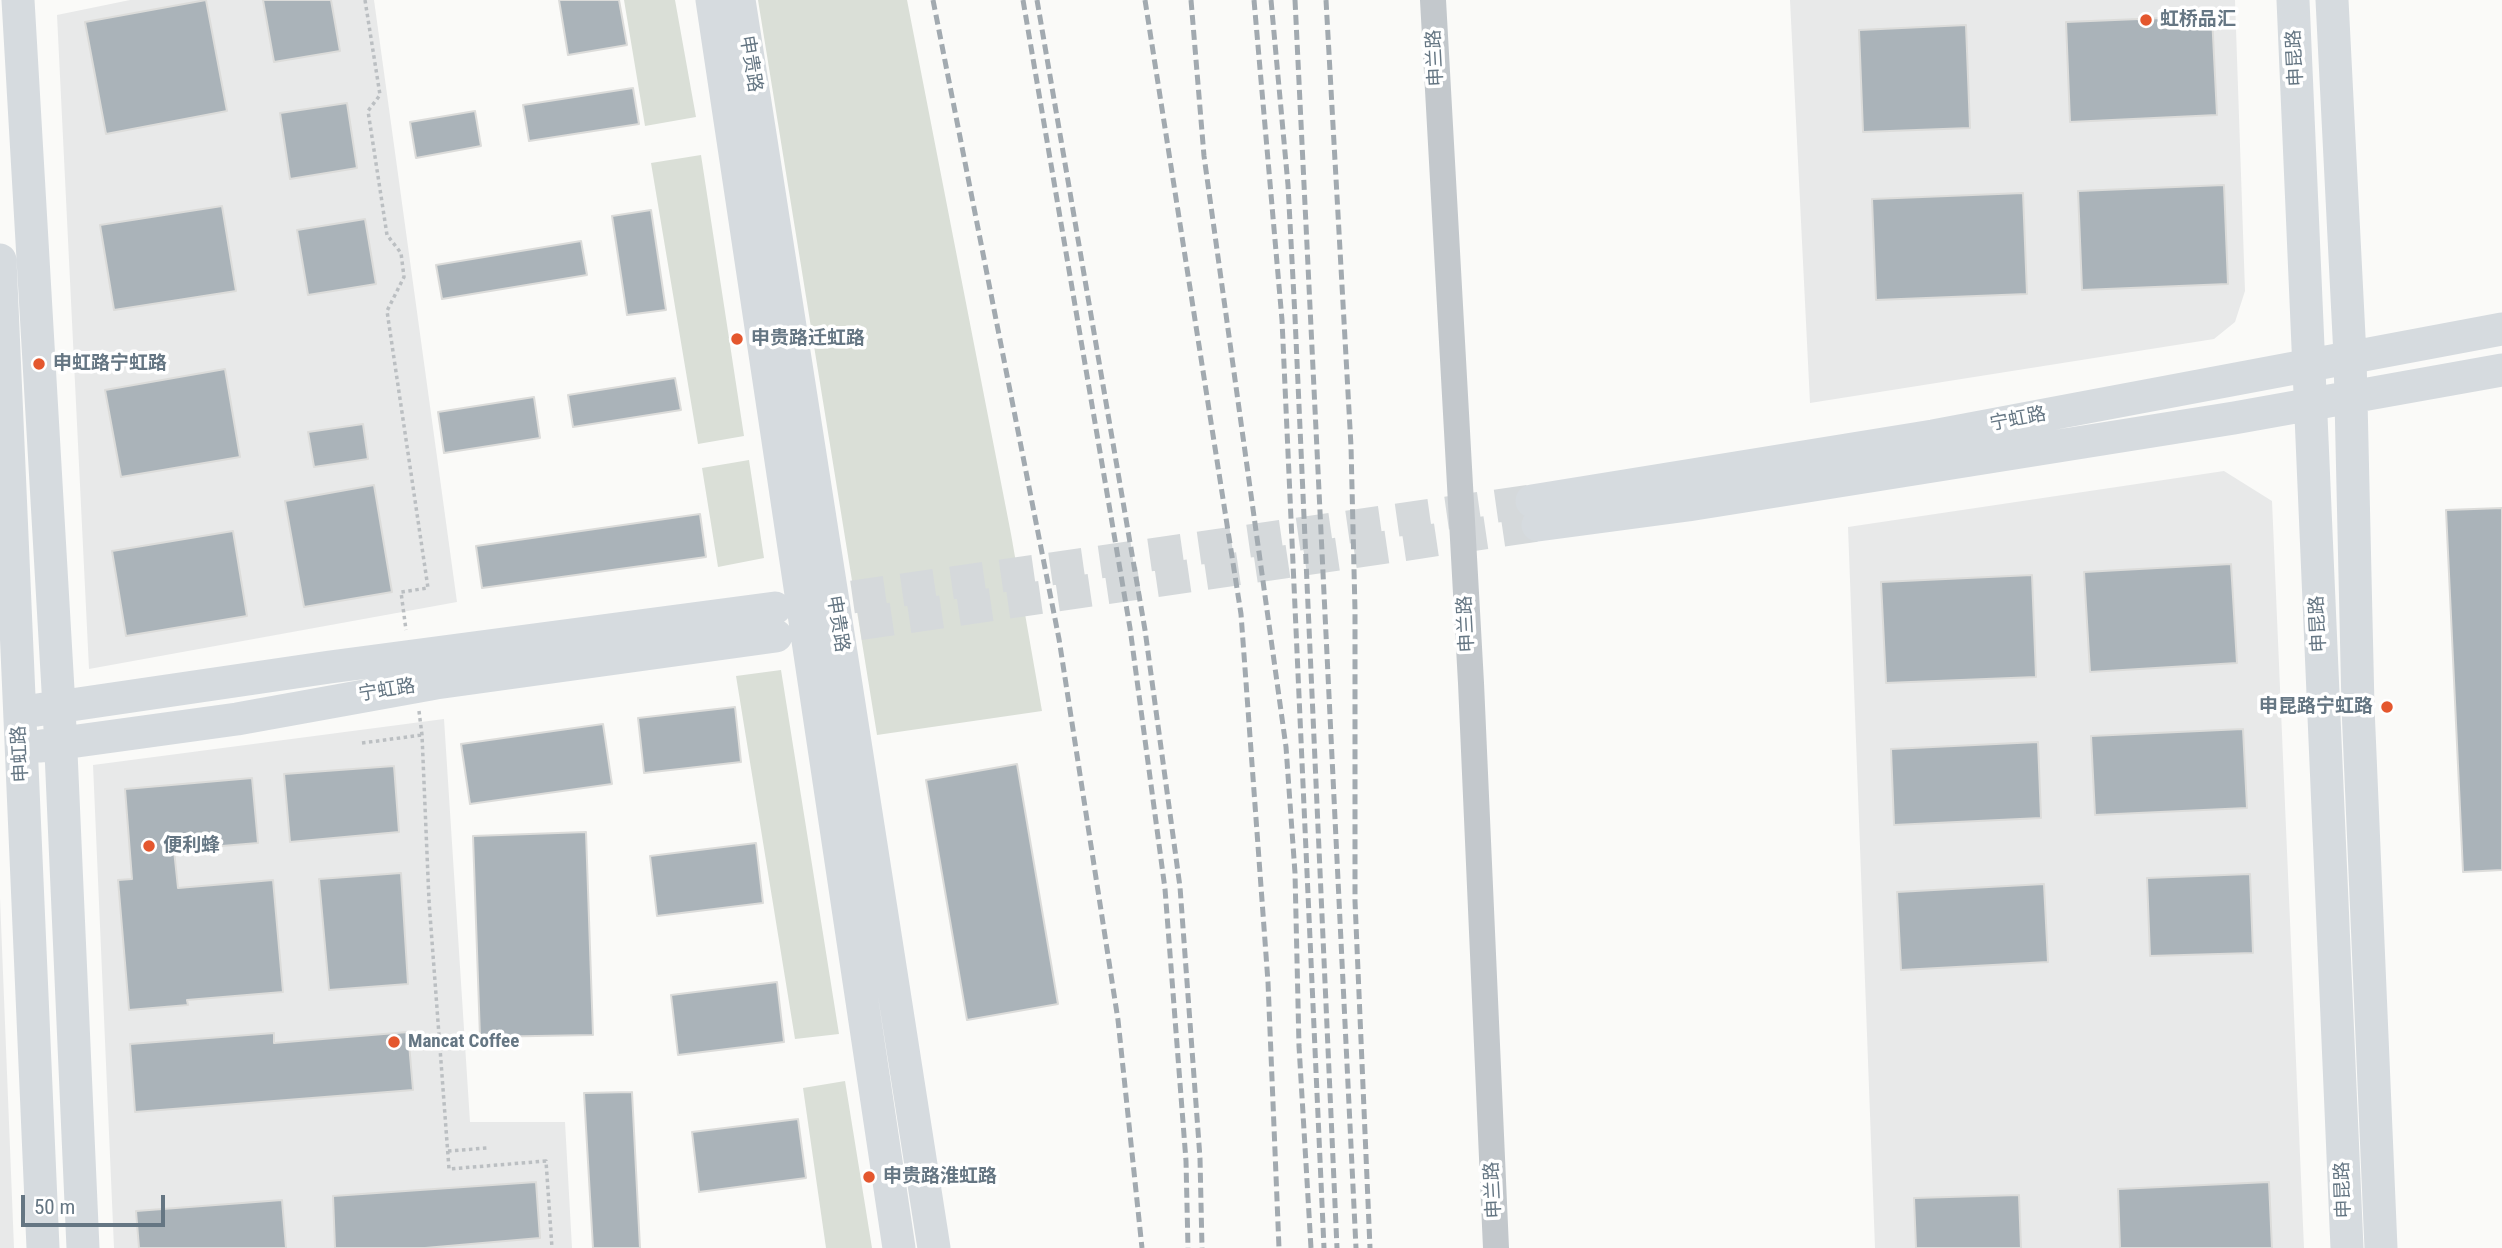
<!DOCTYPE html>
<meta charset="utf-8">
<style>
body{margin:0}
#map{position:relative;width:2502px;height:1248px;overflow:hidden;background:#fafaf8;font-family:"Roboto Condensed",sans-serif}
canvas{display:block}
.scale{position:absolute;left:21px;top:1195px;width:144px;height:32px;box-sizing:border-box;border:4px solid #657683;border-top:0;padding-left:9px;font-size:21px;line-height:24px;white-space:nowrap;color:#657683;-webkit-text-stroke:5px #fff;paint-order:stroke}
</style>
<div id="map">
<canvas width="2502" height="1248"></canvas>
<div class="scale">50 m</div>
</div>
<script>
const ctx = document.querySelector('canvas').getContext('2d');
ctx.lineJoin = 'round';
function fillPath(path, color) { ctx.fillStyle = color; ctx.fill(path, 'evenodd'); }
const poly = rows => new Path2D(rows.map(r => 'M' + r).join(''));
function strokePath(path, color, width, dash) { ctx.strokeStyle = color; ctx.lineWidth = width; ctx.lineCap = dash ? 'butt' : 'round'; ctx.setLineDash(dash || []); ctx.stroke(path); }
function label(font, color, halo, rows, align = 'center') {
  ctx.font = font + ' "Roboto Condensed","Noto Sans SC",sans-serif'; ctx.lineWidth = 7; ctx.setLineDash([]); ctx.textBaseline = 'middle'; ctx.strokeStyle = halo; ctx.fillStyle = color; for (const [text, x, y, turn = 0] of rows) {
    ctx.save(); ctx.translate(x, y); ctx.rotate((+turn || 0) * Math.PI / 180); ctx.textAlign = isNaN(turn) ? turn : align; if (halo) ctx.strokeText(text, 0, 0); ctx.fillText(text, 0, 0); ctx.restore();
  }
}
fillPath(poly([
 [130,0,374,0,457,602,89,669,57,15],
 [1790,0,2235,0,2245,291,2235,322,2214,339,1810,403],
 [2224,471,2272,501,2304,1248,1875,1248,1848,527],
 [444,719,470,1122,565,1122,572,1248,114,1248,93,765],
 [0,898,14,1248,0,1248]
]), '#e8e9e9');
fillPath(poly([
 [624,0,675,0,696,117,645,126],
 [758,0,907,0,1011,534,1042,711,877,735],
 [701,155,744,436,698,444,651,163],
 [749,460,764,558,718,567,702,468],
 [781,670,839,1034,795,1039,736,676],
 [845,1081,872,1248,826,1248,803,1088]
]), '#dadfd7');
const building = poly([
 [206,0,227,111,106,134,85,22,206,0],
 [263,0,331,0,340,51,274,62,263,0],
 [559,0,619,0,627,45,568,55,559,0],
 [2212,16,2217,115,2070,122,2066,22,2212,16],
 [1966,25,1970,128,1863,132,1859,30,1966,25],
 [633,88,639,124,529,141,523,105,633,88],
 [347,103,357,168,290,179,280,113,347,103],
 [475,111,481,146,416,158,410,122,475,111],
 [2224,185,2228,284,2082,290,2078,191,2224,185],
 [2023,193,2027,294,1876,300,1872,199,2023,193],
 [222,206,236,291,114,310,100,225,222,206],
 [651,210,666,310,627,315,612,216,651,210],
 [365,219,376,284,308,295,297,230,365,219],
 [581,241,587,275,442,299,436,265,581,241],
 [225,369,240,457,121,477,105,390,225,369],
 [675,378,681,410,573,427,568,395,675,378],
 [534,397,540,438,444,453,438,412,534,397],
 [363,424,368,459,314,467,308,432,363,424],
 [374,485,392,592,304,607,285,501,374,485],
 [2502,508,2502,870,2463,872,2446,510,2502,508],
 [700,514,706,557,482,588,476,546,700,514],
 [233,531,247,616,126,636,112,551,233,531],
 [2231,564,2237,663,2090,672,2084,572,2231,564],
 [2032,575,2036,677,1886,683,1881,582,2032,575],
 [735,707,741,762,644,773,638,718,735,707],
 [603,724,612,784,470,804,461,744,603,724],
 [2243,729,2247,808,2095,815,2091,736,2243,729],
 [2038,742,2041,818,1894,825,1891,749,2038,742],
 [1017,764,1058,1004,967,1020,926,780,1017,764],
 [394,766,399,832,290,842,284,774,394,766],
 [252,778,258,843,174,850,178,888,273,880,283,992,187,1000,188,1005,129,1010,118,880,132,879,125,789,252,778],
 [586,832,593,1035,480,1037,473,836,586,832],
 [756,843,763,903,657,916,650,856,756,843],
 [401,873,408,984,329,990,319,879,401,873],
 [2250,874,2253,953,2150,956,2147,878,2250,874],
 [2044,884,2048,962,1901,970,1897,892,2044,884],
 [777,982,784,1042,678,1055,671,995,777,982],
 [408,1032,413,1090,135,1112,130,1044,274,1033,274,1043,408,1032],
 [632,1092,640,1248,593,1248,584,1093,632,1092],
 [798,1119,806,1178,699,1192,692,1132,798,1119],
 [536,1182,540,1238,425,1248,335,1248,333,1196,536,1182],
 [2269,1182,2272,1248,2120,1248,2118,1189,2269,1182],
 [2019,1195,2021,1248,1916,1248,1914,1198,2019,1195],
 [282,1200,286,1248,139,1248,136,1211,282,1200]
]);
fillPath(building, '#aab3b9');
strokePath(building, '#dcdcda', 2);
strokePath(poly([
 [803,604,1532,501],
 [810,631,1538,525]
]), '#d5d9db', 33, [33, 17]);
strokePath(poly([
 [365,0,380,95,368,111,387,235,401,253,404,277,387,311,428,588,401,592,406,630],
 [419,711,422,735,429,901,449,1169,546,1161,552,1248],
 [362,743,422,735],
 [448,1151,487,1148]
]), '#bbbfc2', 3.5, [3.5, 3.5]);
strokePath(poly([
 [1433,0,1471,683,1496,1248]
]), '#c3c8cc', 26);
strokePath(poly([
 [18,0,59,707,83,1248],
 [712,0,899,1248],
 [739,0,934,1248],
 [2293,0,2347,1248],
 [2332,0,2350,356,2358,707,2381,1248],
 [0,260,43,1248],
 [1532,501,1933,436,2502,329],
 [1538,525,1688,505,2234,418,2502,370],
 [37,710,330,667,775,608],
 [41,746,237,719,436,683,776,636]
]), '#d6dbdf', 33);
strokePath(poly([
 [933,0,1059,639,1118,1020,1142,1248],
 [1023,0,1130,628,1165,889,1186,1161,1188,1248],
 [1037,0,1145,630,1180,887,1200,1158,1202,1248],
 [1145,0,1241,614,1268,982,1279,1248],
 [1191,0,1204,156,1286,747,1295,873,1299,1046,1311,1248],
 [1254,0,1282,320,1324,1248],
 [1271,0,1288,185,1295,317,1337,1248],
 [1295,0,1356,1248],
 [1326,0,1351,446,1355,610,1355,901,1370,1248]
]), '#a2aab0', 5, [10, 5]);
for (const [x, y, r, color] of [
 [2146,20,7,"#e4572e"],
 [737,339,7,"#e4572e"],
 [39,364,7,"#e4572e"],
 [2387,707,7,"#e4572e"],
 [149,846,7,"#e4572e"],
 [394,1042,7,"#e4572e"],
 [869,1177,7,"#e4572e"]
]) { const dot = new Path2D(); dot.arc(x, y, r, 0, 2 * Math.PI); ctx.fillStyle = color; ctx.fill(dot); strokePath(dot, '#fff', 2.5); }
label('bold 19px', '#657683', '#fff', [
 ["虹桥品汇",2160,20],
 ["申贵路迁虹路",751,339],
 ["申虹路宁虹路",53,364],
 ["申昆路宁虹路",2373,707,"right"],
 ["便利蜂",163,846],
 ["Mancat Coffee",408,1042],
 ["申贵路淮虹路",883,1177]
], 'left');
label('19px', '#657683', '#fff', [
 ["申兰路",1436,58,-93],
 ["申昆路",2296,58,-93],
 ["申贵路",750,64,81],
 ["宁虹路",2018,420,-11],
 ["申贵路",837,624,81],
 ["申兰路",1467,624,-93],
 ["申昆路",2319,624,-93],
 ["宁虹路",387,691,-9],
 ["申虹路",21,754,-93],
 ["申兰路",1494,1190,-93],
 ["申昆路",2344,1190,-92]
]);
</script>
